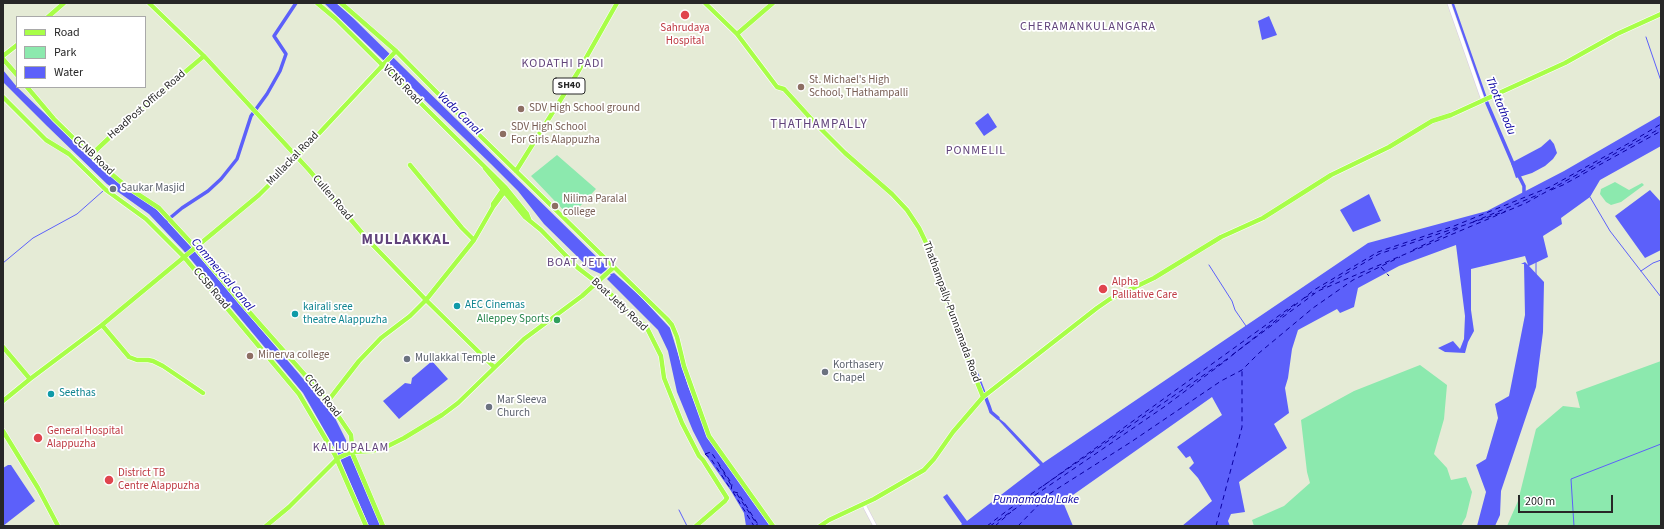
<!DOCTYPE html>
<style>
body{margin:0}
#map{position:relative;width:1664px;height:529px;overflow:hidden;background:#e5ebd6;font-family:"Source Sans 3",sans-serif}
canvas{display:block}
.frame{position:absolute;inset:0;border:4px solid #272727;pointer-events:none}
.legend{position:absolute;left:16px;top:16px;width:130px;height:72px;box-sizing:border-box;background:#fff;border:1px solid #a9a9a9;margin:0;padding:5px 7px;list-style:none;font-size:12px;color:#272727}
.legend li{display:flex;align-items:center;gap:8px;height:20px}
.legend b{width:20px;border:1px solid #a9a9a9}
.scale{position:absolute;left:1518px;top:495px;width:95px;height:18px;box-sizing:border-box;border:2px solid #272727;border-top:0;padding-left:5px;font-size:12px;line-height:14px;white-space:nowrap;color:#272727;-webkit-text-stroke:3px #fff;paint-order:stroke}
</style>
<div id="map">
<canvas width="1664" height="529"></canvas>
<div class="frame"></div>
<ul class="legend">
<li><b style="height:5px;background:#a8fe48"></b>Road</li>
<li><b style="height:11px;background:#8ce9ae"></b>Park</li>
<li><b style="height:11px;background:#5c60fa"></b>Water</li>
</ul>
<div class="scale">200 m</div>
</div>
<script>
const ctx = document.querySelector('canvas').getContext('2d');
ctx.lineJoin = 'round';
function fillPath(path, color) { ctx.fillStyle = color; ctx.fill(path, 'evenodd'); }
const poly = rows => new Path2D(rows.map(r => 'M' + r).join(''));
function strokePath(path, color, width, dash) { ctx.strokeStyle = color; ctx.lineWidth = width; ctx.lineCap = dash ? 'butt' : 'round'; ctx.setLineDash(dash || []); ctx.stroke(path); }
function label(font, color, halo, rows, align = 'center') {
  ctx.font = font + ' "Source Sans 3",sans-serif'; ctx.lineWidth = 3.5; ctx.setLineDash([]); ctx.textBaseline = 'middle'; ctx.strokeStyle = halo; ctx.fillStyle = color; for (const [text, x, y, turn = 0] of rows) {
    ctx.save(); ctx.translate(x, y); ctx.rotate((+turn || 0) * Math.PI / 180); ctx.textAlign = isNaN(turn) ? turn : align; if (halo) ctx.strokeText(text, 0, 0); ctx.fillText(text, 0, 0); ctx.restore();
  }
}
fillPath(poly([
 [557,155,596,189,570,217,531,176],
 [1615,182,1629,190,1642,183,1644,185,1621,202,1611,205,1606,202,1600,194,1601,189],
 [1661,361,1661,526,1507,526,1518,501,1536,429,1563,406,1580,408,1576,392],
 [1420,365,1447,385,1444,419,1434,454,1447,468,1451,480,1466,477,1472,492,1466,517,1461,526,1254,526,1252,520,1284,506,1310,483,1307,472,1301,420,1354,391]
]), '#8ce9ae');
fillPath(poly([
 [324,3,336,3,353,18,608,268,606,269,611,274,614,273,640,296,670,328,688,386,708,437,770,526,746,526,744,513,731,491,705,454,693,431,677,392,668,351,658,330,607,279,611,275,606,270,601,274,590,269,544,224,518,191,491,164],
 [1269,16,1277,35,1262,40,1258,21],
 [3,70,17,87,88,155,117,181,156,209,190,246,305,381,335,418,346,440,348,449,381,526,369,526,338,454,303,393,183,250,149,214,107,184,47,126,3,82],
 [988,113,997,127,984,136,975,123],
 [1661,115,1661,146,1600,180,1590,197,1561,218,1562,224,1543,236,1548,257,1529,266,1544,282,1543,332,1536,387,1501,491,1500,515,1495,526,1477,526,1486,492,1476,465,1486,459,1498,418,1495,404,1509,396,1525,315,1524,264,1521,264,1525,262,1528,265,1525,256,1471,269,1471,310,1474,331,1468,342,1465,353,1445,352,1438,348,1453,341,1460,349,1464,339,1465,316,1456,245,1399,266,1358,288,1354,307,1340,313,1337,309,1298,330,1292,349,1288,378,1285,388,1289,413,1274,424,1287,448,1239,482,1245,512,1231,514,1228,521,1230,526,1182,526,1212,501,1198,478,1189,468,1194,463,1190,456,1186,458,1177,447,1222,415,1212,397,1063,502,1073,526,960,526,962,524,943,497,947,494,967,521,1040,465,991,412,1005,423,1043,463,1368,243,1487,211,1564,171],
 [1550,139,1554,144,1557,153,1553,159,1545,166,1532,173,1516,178,1511,163,1541,147],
 [1650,190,1661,202,1661,250,1645,258,1615,216],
 [1369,194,1381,221,1353,232,1340,210],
 [432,361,448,379,399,419,383,401,405,383,411,384,412,378],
 [8,465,11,465,35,501,3,526,3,468]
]), '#5c60fa');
strokePath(poly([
 [1646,37,1661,81],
 [1590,197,1610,231,1661,297],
 [1536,262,1536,275],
 [3,263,33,238,77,214,103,191],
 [1209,265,1232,301,1235,310,1246,326],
 [1641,271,1653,263,1661,260],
 [679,510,687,526],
 [1574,526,1571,479,1661,444]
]), '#5c60fa', 1);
strokePath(poly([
 [1452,3,1487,103,1514,166],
 [1518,174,1524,186,1524,194],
 [164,223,182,208,208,191,221,179,237,159,251,116,267,94,280,71,286,54,274,36,296,3],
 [976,372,989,406,991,412,998,418]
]), '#5c60fa', 3.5);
strokePath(poly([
 [1551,190,1563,185,1661,131],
 [1473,222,1540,194],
 [1413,250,1459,228],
 [1381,267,1389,276],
 [1322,288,1379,254,1506,211],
 [1304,298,1314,293],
 [1232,355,1318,291,1526,203,1661,128],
 [705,454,711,452,732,484,731,491,738,493,759,526],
 [705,454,711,459,730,488],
 [719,465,731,485],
 [1043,486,1295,304],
 [733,492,754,526],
 [737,494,758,526],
 [1021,504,1033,494],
 [987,526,1008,510,1230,357,1314,290,1378,252,1454,226,1550,187,1631,142,1661,124],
 [990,526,1164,407,1228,359],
 [995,526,1011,512],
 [1018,526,1049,494,1131,442,1221,381,1242,370,1259,353,1313,308,1353,280,1400,257],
 [1216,526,1242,427,1242,370]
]), '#0900a1', 1, [5, 4]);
const minor = poly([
 [1449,3,1483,100],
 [864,505,875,526]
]);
const major = poly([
 [149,3,204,56,309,170,368,240,426,300,494,367],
 [317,3,336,19,505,187,527,214,529,219],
 [341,3,396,51,469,125,667,319,672,325,677,337,684,366,709,436,773,526],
 [705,3,737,34,777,87,784,89,814,122,845,153,892,194,907,210,919,228,931,253,961,342,983,397],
 [48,17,64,3],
 [737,34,773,3],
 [3,56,17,45],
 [3,59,17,75],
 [27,87,54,119,102,166,127,187,159,208,195,247,244,306,328,401,351,435,353,455,383,526],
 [3,97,46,140,69,154,106,190,146,219,184,257,299,394,335,455,366,526],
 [91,155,127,121,204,56],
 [410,165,462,228,474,240],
 [485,168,525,217,541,230,578,268,604,288,647,328,661,356,664,378,682,423,699,456,703,460,727,498,725,501,696,526],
 [516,171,578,72,617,3],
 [493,207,505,191],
 [102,325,129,357,137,360,148,360,153,361,163,366,203,393],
 [3,347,30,379],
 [3,401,30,379,102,325,259,195,297,157,396,51],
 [328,401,359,361,381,338,410,316,426,300,474,240,493,207,493,204,504,188],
 [3,431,38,488,58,526],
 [266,526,289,507,338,458,351,452,371,451,384,448,404,438,442,415,458,403,524,339,582,296,614,267],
 [820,526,829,520,874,499,924,470,934,459,953,432,983,397,1097,308,1110,299,1154,278,1221,237,1263,218,1331,175,1389,147,1432,121,1451,115,1565,63,1617,34,1661,14]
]);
strokePath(minor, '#d7cbe2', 4.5);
strokePath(major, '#fff', 5.5);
strokePath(minor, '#fff', 3.5);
strokePath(major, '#a8fe48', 4.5);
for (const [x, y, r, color] of [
 [685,15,5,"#e0444e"],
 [801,87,4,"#8d6e63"],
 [521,109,4,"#8d6e63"],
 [503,134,4,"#8d6e63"],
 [113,189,4,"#6b7280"],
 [555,206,4,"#8d6e63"],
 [1103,289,5,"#e0444e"],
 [457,306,4,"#0f9aa8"],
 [295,314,4,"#0f9aa8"],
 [557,320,4,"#2e9e5b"],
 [250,356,4,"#8d6e63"],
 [407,359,4,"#6b7280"],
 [825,372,4,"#6b7280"],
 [51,394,4,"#0f9aa8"],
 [489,407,4,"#6b7280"],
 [38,438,5,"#e0444e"],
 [109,480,5,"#e0444e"]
]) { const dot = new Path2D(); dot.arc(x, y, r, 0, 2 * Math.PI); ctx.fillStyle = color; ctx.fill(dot); strokePath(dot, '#fff', 1.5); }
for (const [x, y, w] of [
 [569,86,32]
]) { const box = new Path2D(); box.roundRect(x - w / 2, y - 8, w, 16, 3); ctx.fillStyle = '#fff'; ctx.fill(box); strokePath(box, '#272727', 1); }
label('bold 10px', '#272727', null, [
 ["SH40",569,86]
]);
label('11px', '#be3a42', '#fff', [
 ["Sahrudaya",685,29,"center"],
 ["Hospital",685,42,"center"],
 ["Alpha",1112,283],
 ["Palliative Care",1112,296],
 ["General Hospital",47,432],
 ["Alappuzha",47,445],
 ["District TB",118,474],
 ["Centre Alappuzha",118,487]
], 'left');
label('11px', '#785e54', '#fff', [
 ["St. Michael's High",809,81],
 ["School, THathampalli",809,94],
 ["SDV High School ground",529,109],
 ["SDV High School",511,128],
 ["For Girls Alappuzha",511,141],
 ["Nilima Paralal",563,200],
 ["college",563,213],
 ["Minerva college",258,356]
], 'left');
label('11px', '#272727', '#fff', [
 ["VCNS Road",402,85,46],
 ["HeadPost Office Road",147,105,-41],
 ["CCNB Road",93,156,43],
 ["Mullackal Road",293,159,-46],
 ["Cullen Road",332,198,50],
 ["CCSB Road",211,289,50],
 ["Boat Jetty Road",619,305,43],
 ["Thathampally-Punnamada Road",951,312,70],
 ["CCNB Road",322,396,51]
]);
label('11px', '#5b616d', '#fff', [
 ["Saukar Masjid",121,189],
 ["Mullakkal Temple",415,359],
 ["Korthasery",833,366],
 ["Chapel",833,379],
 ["Mar Sleeva",497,401],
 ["Church",497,414]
], 'left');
label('11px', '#0d838f', '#fff', [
 ["AEC Cinemas",465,306],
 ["kairali sree",303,308],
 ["theatre Alappuzha",303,321],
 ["Seethas",59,394]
], 'left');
label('11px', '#27864d', '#fff', [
 ["Alleppey Sports",549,320]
], 'right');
ctx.letterSpacing = '1px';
label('12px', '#61437b', '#fff', [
 ["CHERAMANKULANGARA",1088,27],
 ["KODATHI PADI",563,64],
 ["PONMELIL",976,151],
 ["BOAT JETTY",582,263],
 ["KALLUPALAM",351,448]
]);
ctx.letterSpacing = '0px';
label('italic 12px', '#0900a1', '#fff', [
 ["Thottathodu",1500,106,68],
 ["Vada Canal",459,114,44],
 ["Commercial Canal",222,275,50],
 ["Punnamada Lake",1036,500]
]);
ctx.letterSpacing = '1px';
label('13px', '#61437b', '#fff', [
 ["THATHAMPALLY",819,125]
]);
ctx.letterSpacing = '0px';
ctx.letterSpacing = '1px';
label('bold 15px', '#61437b', '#fff', [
 ["MULLAKKAL",406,241]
]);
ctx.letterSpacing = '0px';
</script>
